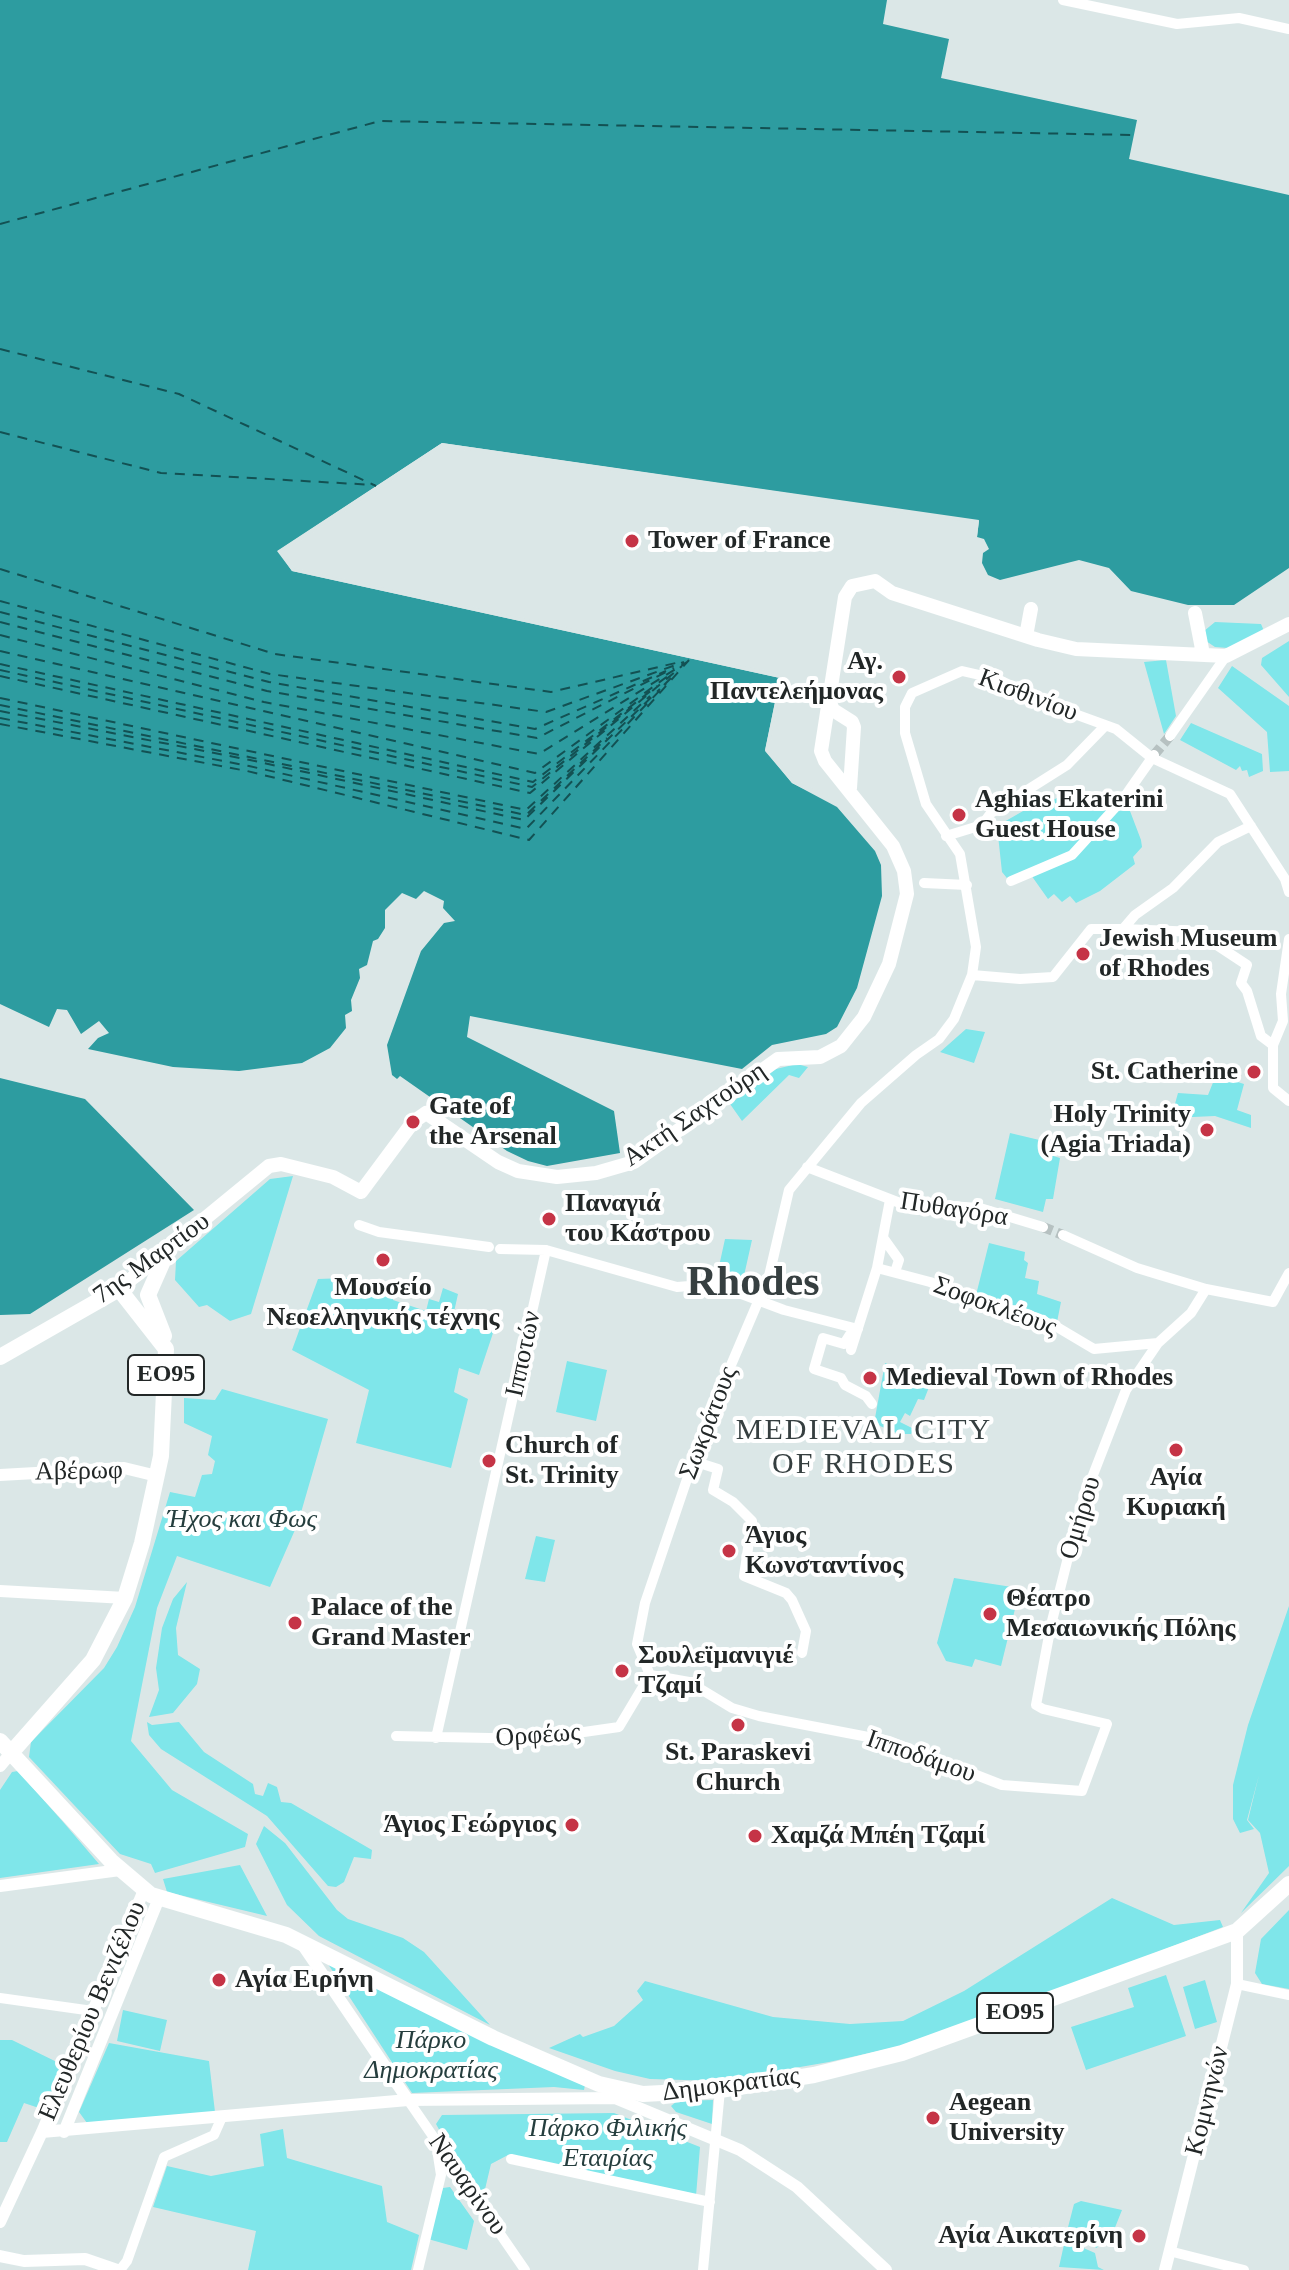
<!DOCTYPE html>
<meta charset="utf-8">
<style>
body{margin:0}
canvas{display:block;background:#dbe7e7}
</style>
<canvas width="1289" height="2270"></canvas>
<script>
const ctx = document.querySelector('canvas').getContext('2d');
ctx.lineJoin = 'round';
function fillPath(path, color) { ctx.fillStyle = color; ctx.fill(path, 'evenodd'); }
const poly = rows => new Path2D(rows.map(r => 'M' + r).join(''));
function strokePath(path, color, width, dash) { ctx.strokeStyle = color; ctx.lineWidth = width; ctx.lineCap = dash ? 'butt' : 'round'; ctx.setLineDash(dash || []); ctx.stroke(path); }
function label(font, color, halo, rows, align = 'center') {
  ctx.font = font + ' "Times New Roman",serif'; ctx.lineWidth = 8; ctx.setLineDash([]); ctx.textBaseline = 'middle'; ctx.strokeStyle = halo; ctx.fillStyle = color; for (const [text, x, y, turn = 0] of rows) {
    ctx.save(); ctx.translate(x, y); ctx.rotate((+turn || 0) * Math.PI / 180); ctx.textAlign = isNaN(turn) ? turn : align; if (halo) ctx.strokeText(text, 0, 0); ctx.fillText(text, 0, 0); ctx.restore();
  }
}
fillPath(poly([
 [1215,622,1261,624,1264,631,1228,648,1215,647,1206,641,1204,631],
 [1289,641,1289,697,1261,665,1262,658],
 [1166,660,1176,716,1164,734,1144,662],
 [1232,666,1289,706,1289,771,1270,772,1267,732,1218,688],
 [1191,723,1262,754,1263,771,1249,777,1247,770,1242,771,1240,766,1236,770,1180,740],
 [1075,785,1106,809,1128,785,1142,806,1130,811,1141,840,1142,847,1133,857,1135,864,1100,891,1076,903,1070,896,1062,902,1054,894,1048,899,1031,875,1011,883,1002,872,997,826,1037,803,1041,809],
 [966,1029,985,1032,974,1063,940,1052],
 [797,1064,808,1067,799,1078,789,1075,742,1121,730,1104,776,1069],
 [1216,1075,1244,1084,1237,1110,1251,1115,1251,1128,1215,1116,1171,1118,1178,1093,1208,1095],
 [1010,1133,1052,1143,1050,1155,1060,1158,1053,1199,1046,1199,1043,1212,995,1199],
 [293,1176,251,1314,230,1321,207,1305,199,1307,175,1280,176,1261,270,1179],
 [725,1239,752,1240,741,1289,716,1280],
 [989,1243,1025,1252,1024,1260,1028,1263,1025,1278,1039,1281,1037,1294,1061,1302,1056,1327,1010,1317,989,1300,976,1295],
 [346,1278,393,1293,393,1300,426,1311,429,1299,439,1302,443,1288,458,1294,452,1321,494,1330,479,1375,459,1368,454,1392,468,1399,451,1468,356,1443,369,1390,292,1350,318,1279],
 [567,1361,607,1370,596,1421,556,1412],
 [885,1363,931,1382,924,1400,918,1399,910,1416,905,1413,900,1422,914,1429,911,1434,899,1434,880,1426,875,1418],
 [222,1389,328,1419,298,1523,270,1587,177,1556,157,1608,131,1741,172,1790,248,1834,245,1847,155,1873,151,1864,120,1854,29,1757,31,1742,104,1668,117,1647,135,1607,170,1492,195,1497,202,1475,212,1474,215,1461,208,1455,212,1436,184,1423,184,1398,215,1400],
 [536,1536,555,1540,545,1582,525,1579],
 [954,1578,1012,1587,1007,1606,1015,1609,1001,1666,975,1659,972,1667,946,1661,937,1643],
 [187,1582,176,1628,178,1655,200,1669,197,1684,173,1713,149,1717,159,1690,156,1668,162,1628,173,1599],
 [1289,1606,1289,1866,1241,1913,1269,1873,1260,1833,1248,1820,1259,1775,1247,1820,1254,1829,1240,1833,1233,1819,1233,1785,1248,1725],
 [147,1722,152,1725,179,1722,204,1752,253,1784,255,1794,263,1796,268,1783,277,1787,281,1802,291,1803,372,1850,371,1859,354,1857,344,1882,336,1887,328,1886,267,1816,161,1749,149,1735],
 [18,1771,64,1823,99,1864,0,1878,0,1790,12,1772],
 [264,1826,285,1843,337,1910,348,1919,403,1938,424,1952,490,2025,319,1936,287,1905,256,1844],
 [240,1865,267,1916,167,1892,163,1879],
 [1112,1898,1174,1925,1220,1920,1223,1927,995,2014,901,2046,829,2062,719,2081,650,2079,615,2071,549,2048,580,2034,583,2037,614,2026,643,2000,637,1991,645,1981,773,2017,850,2024,903,2021,964,1991],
 [1289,1910,1289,1989,1262,1984,1255,1973,1261,1939],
 [328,1964,585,2085,584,2090,554,2087,412,2093],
 [1166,1975,1186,2036,1086,2070,1071,2027,1134,2007,1128,1988],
 [1205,1980,1217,2022,1195,2029,1183,1987],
 [123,2010,167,2020,160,2051,117,2041],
 [0,2040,12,2040,65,2066,45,2110,24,2103,7,2142,0,2142],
 [109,2043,209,2061,215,2112,87,2123,79,2112],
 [713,2100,712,2124,676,2112,671,2106,677,2101],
 [614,2113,700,2147,696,2196,508,2155,491,2164,481,2206,436,2124,442,2115],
 [283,2129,287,2158,382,2186,387,2222,419,2235,411,2270,248,2270,256,2231,153,2207,167,2166,211,2176,264,2166,260,2134],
 [450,2187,474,2221,467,2250,428,2239,443,2188],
 [1081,2201,1122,2210,1110,2240,1099,2243,1097,2248,1066,2235,1074,2204],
 [1065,2240,1095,2253,1098,2267,1104,2270,1059,2267]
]), '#7fe6ea');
fillPath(poly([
 [0,0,887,0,883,24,949,39,941,78,1137,120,1129,159,1289,195,1289,568,1234,605,1188,605,1131,591,1109,568,1079,560,1000,580,988,575,982,563,983,553,989,549,984,539,977,537,979,521,442,443,278,551,292,571,780,678,765,751,792,783,837,807,875,851,881,865,882,896,857,988,837,1027,826,1034,772,1045,742,1069,470,1016,467,1037,614,1111,620,1153,547,1166,528,1161,507,1151,400,1076,397,1079,392,1075,387,1045,421,951,444,923,455,921,443,908,444,901,424,891,416,899,402,893,385,910,385,928,378,939,373,941,367,965,359,969,360,978,351,1000,352,1011,345,1015,346,1028,330,1048,302,1063,239,1071,173,1067,88,1049,98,1038,109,1033,99,1021,81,1034,67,1010,57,1009,49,1027,0,1004],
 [0,1078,85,1099,194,1210,30,1314,0,1315]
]), '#2d9ca0');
fillPath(poly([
 [442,443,979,520,977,537,974,540,974,523,443,447,283,552,294,568,782,674,784,679,769,749,795,780,829,796,827,800,792,783,765,750,780,678,292,571,277,551]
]), '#dbe7e7');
strokePath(poly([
 [0,224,380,121,1134,135],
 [0,349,179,394,376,486],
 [0,432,161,473,375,485],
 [0,569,275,654,551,692,680,662],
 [0,601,270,674,546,712,684,662],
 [0,612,269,682,535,729,666,671],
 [0,622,267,691,537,738,674,668],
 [0,635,264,702,539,754,687,662],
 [0,651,535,773,672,673],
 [0,664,533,782,657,686],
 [0,670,532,787,629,709],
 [0,676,530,793,682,666],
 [664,685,677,672],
 [0,698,526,810,650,696],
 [0,705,526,815,607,738],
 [0,711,250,760,524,820,660,689],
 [0,718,249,766,526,829,666,684],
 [0,724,247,771,529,840,689,660]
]), '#135153', 2, [10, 8]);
strokePath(poly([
 [1154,755,1170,736],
 [1043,1227,1063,1235]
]), '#b6c1c1', 10, [10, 5]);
strokePath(poly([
 [1063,0,1177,24,1239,18,1289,29],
 [1170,736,1226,656],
 [946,836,982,825,991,813,1067,765,1105,726],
 [1011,881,1072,855,1123,799,1154,755],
 [924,883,967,885],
 [1123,929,1197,932,1247,965,1241,983,1247,991,1261,1036,1273,1045],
 [1289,939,1281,994,1283,1021,1273,1045,1273,1088,1289,1101],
 [972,975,1020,979,1053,977,1091,929,1123,929,1135,915,1173,888,1218,842,1251,826],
 [807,1167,900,1203,980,1208,1043,1227],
 [359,1225,379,1232,489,1247],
 [1063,1235,1137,1268,1206,1289,1273,1302,1289,1273],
 [884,1239,899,1260,895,1272],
 [500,1249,546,1250,677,1287,715,1284,784,1310,858,1329],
 [877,1268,930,1282,1001,1309,1020,1311,1057,1327,1094,1349,1158,1343],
 [851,1333,844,1344,823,1338,814,1369,841,1378,845,1385,866,1396,872,1404],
 [851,1350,877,1268,890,1200],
 [693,1461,718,1469,713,1490,733,1502,752,1521,744,1576,786,1593,792,1600,806,1631,802,1653],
 [650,1675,637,1644,645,1603,705,1426,769,1276,789,1190,861,1103,916,1055,939,1039,954,1019,972,975,976,947,960,854,926,804,905,733,905,707,912,693,962,671,997,679,1061,709,1116,729,1152,758,1230,794,1285,879,1289,892],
 [650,1675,689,1682,732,1708,759,1716,889,1741,1002,1785,1082,1791,1107,1724,1043,1709,1036,1705,1051,1625,1081,1506,1126,1390,1158,1343,1191,1313,1206,1289],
 [396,1736,535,1739,619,1727,650,1675],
 [436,1738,546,1250],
 [1237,1984,1289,1995],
 [0,1998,93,2011],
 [408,2100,525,2270],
 [511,2159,710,2202],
 [1169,2251,1244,2270],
 [120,2270,127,2261,164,2157,214,2135,222,2117],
 [418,2270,441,2175,436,2143],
 [703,2270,720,2090]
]), '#fff', 10);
strokePath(poly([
 [0,1475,124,1468,157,1476],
 [0,1591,125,1598],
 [0,1766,11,1753],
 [0,1886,120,1870],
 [302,1944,408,2100],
 [42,2132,408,2100,615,2098,740,2150,797,2187,886,2270],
 [64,2132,159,1898],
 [0,2222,42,2132,144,1890],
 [0,2256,24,2261,85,2259,117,2270],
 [1165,2270,1237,1984,1237,1931]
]), '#fff', 12);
strokePath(poly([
 [1195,613,1203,654],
 [1026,636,1031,609],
 [829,700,833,710,852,722,854,727,850,788],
 [119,1289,269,1166,281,1164,333,1177,361,1192,413,1122,426,1113,498,1162,518,1171,557,1177,596,1173,634,1162,778,1059,820,1057,841,1046,864,1017,889,964,907,894,904,871,893,846,825,761,821,751,845,597,852,586,875,581,892,593,1038,640,1076,649,1226,656,1289,624]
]), '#fff', 14);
strokePath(poly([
 [164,1336,148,1295,167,1252],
 [0,1357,119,1289,166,1349,161,1456,142,1543,125,1598,93,1660,11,1753],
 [0,1741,111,1861,151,1895,286,1935,493,2038,599,2084,643,2094,720,2090,814,2075,902,2053,1237,1931,1289,1884]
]), '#fff', 16);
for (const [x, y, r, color] of [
 [632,541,8,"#c53446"],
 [899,677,8,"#c53446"],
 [959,815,8,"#c53446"],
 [1083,954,8,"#c53446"],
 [1254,1072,8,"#c53446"],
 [413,1122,8,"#c53446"],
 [1207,1130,8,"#c53446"],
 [549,1219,8,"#c53446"],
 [383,1260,8,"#c53446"],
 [870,1378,8,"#c53446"],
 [1176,1450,8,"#c53446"],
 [489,1461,8,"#c53446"],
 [729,1551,8,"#c53446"],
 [990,1614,8,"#c53446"],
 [295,1623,8,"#c53446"],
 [622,1671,8,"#c53446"],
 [738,1725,8,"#c53446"],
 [572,1825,8,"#c53446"],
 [755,1836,8,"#c53446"],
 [219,1980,8,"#c53446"],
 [933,2118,8,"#c53446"],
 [1139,2236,8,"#c53446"]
]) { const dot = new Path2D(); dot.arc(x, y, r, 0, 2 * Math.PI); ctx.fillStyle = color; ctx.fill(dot); strokePath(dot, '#fff', 3); }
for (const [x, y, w] of [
 [166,1375,76],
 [1015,2013,76]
]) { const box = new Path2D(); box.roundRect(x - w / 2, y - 20, w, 40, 6); ctx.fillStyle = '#fff'; ctx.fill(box); strokePath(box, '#222727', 2); }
label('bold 24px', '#222727', null, [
 ["ΕΟ95",166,1375],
 ["ΕΟ95",1015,2013]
]);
label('bold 26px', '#222727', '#fff', [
 ["Tower of France",648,541],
 ["Αγ.",883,662,"right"],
 ["Παντελεήμονας",883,692,"right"],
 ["Aghias Ekaterini",975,800],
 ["Guest House",975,830],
 ["Jewish Museum",1099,939],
 ["of Rhodes",1099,969],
 ["St. Catherine",1238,1072,"right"],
 ["Gate of",429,1107],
 ["the Arsenal",429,1137],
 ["Holy Trinity",1191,1115,"right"],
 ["(Agia Triada)",1191,1145,"right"],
 ["Παναγιά",565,1204],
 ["του Κάστρου",565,1234],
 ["Μουσείο",383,1288,"center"],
 ["Νεοελληνικής τέχνης",383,1318,"center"],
 ["Medieval Town of Rhodes",886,1378],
 ["Church of",505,1446],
 ["St. Trinity",505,1476],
 ["Αγία",1176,1478,"center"],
 ["Κυριακή",1176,1508,"center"],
 ["Άγιος",745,1536],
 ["Κωνσταντίνος",745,1566],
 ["Θέατρο",1006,1599],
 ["Μεσαιωνικής Πόλης",1006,1629],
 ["Palace of the",311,1608],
 ["Grand Master",311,1638],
 ["Σουλεϊμανιγιέ",638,1656],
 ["Τζαμί",638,1686],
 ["St. Paraskevi",738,1753,"center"],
 ["Church",738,1783,"center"],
 ["Άγιος Γεώργιος",556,1825,"right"],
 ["Χαμζά Μπέη Τζαμί",771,1836],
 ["Αγία Ειρήνη",235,1980],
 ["Aegean",949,2103],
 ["University",949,2133],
 ["Αγία Αικατερίνη",1123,2236,"right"]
], 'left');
label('26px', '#222727', '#fff', [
 ["Κισθινίου",1028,696,21],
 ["Ακτή Σαχτούρη",695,1115,-34],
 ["Πυθαγόρα",954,1210,9],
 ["7ης Μαρτίου",152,1259,-36],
 ["Σοφοκλέους",995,1307,20],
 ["Ιπποτών",524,1354,-78],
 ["Σωκράτους",709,1423,-69],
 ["Αβέρωφ",79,1472,-1],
 ["Ομήρου",1081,1518,-73],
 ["Ορφέως",538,1736,-4],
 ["Ιπποδάμου",921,1757,19],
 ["Ελευθερίου Βενιζέλου",93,2011,-67],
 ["Δημοκρατίας",731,2085,-7],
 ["Κομνηνών",1208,2101,-76],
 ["Ναυαρίνου",467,2185,55]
]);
label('italic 26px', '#253e3e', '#fff', [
 ["Ήχος και Φως",242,1520],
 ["Πάρκο",431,2041],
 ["Δημοκρατίας",431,2071],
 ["Πάρκο Φιλικής",608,2129],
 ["Εταιρίας",608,2159]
]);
ctx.letterSpacing = '2px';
label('30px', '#363f40', '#fff', [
 ["MEDIEVAL CITY",864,1431],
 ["OF RHODES",864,1465]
]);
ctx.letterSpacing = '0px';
label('bold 42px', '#363f40', '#fff', [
 ["Rhodes",753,1284]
]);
</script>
